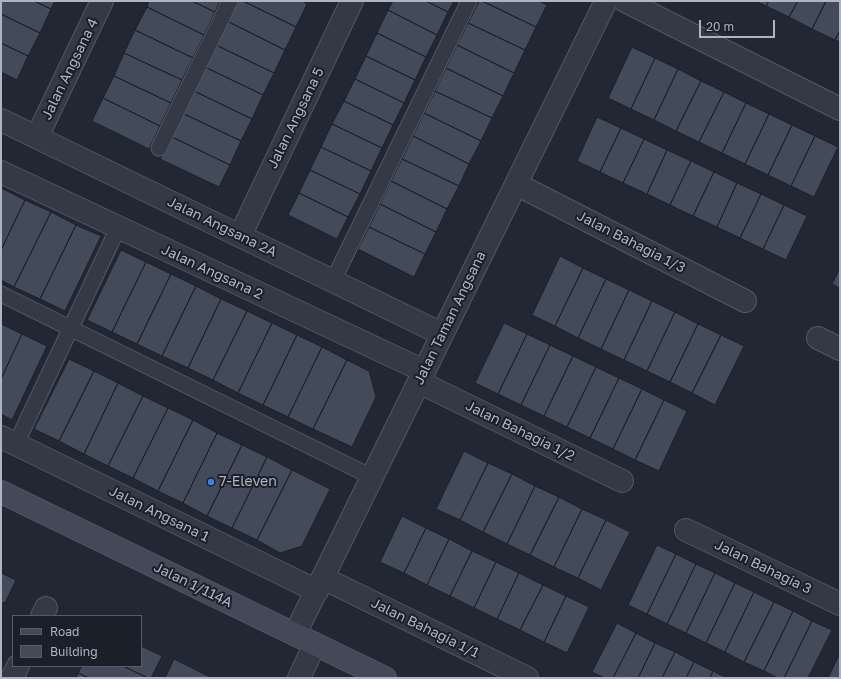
<!DOCTYPE html>
<style>
body{margin:0}
#map{position:relative;width:841px;height:679px;overflow:hidden;background:#212834;font-family:"Golos Text",sans-serif}
canvas{display:block}
.frame{position:absolute;inset:0;border:2px solid #afb4c2;pointer-events:none}
.legend{position:absolute;left:12px;top:615px;width:130px;height:52px;box-sizing:border-box;background:#1a1f2a;border:1px solid #565b67;margin:0;padding:5px 7px;list-style:none;font-size:12px;color:#afb4c2}
.legend li{display:flex;align-items:center;gap:8px;height:20px}
.legend b{width:20px;border:1px solid #565b67}
.scale{position:absolute;left:699px;top:20px;width:76px;height:18px;box-sizing:border-box;border:2px solid #afb4c2;border-top:0;padding-left:5px;font-size:12px;line-height:14px;white-space:nowrap;color:#afb4c2;-webkit-text-stroke:3px #1a1f2a;paint-order:stroke}
</style>
<div id="map">
<canvas width="841" height="679"></canvas>
<div class="frame"></div>
<ul class="legend">
<li><b style="height:5px;background:#434958"></b>Road</li>
<li><b style="height:11px;background:#434a59"></b>Building</li>
</ul>
<div class="scale">20 m</div>
</div>
<script>
const ctx = document.querySelector('canvas').getContext('2d');
ctx.lineJoin = 'round';
function fillPath(path, color) { ctx.fillStyle = color; ctx.fill(path, 'evenodd'); }
const poly = rows => new Path2D(rows.map(r => 'M' + r).join(''));
function strokePath(path, color, width, dash) { ctx.strokeStyle = color; ctx.lineWidth = width; ctx.lineCap = dash ? 'butt' : 'round'; ctx.setLineDash(dash || []); ctx.stroke(path); }
function label(font, color, halo, rows, align = 'center') {
  ctx.font = font + ' "Golos Text",sans-serif'; ctx.lineWidth = 4; ctx.setLineDash([]); ctx.textBaseline = 'middle'; ctx.strokeStyle = halo; ctx.fillStyle = color; for (const [text, x, y, turn = 0] of rows) {
    ctx.save(); ctx.translate(x, y); ctx.rotate((+turn || 0) * Math.PI / 180); ctx.textAlign = isNaN(turn) ? turn : align; if (halo) ctx.strokeText(text, 0, 0); ctx.fillText(text, 0, 0); ctx.restore();
  }
}
const building = poly([
 [1,1,34,1,51,9,40,33,1,14,1,1],
 [34,1,55,1,51,9,34,1],
 [149,1,192,1,215,12,204,35,147,7,149,1],
 [192,1,220,1,215,12,192,1],
 [236,1,243,1,296,27,285,50,227,21,236,1],
 [243,1,302,1,307,4,296,27,243,1],
 [393,1,426,1,448,12,437,35,388,10,393,1],
 [426,1,454,1,448,12,426,1],
 [479,1,482,1,536,27,525,50,468,23,479,1],
 [482,1,539,1,547,5,536,27,482,1],
 [756,1,769,1,766,6,756,1],
 [769,1,798,1,789,17,766,6,769,1],
 [798,1,826,1,812,29,789,17,798,1],
 [826,1,840,1,840,30,835,40,812,29,826,1],
 [147,7,204,35,193,58,135,30,147,7],
 [388,10,437,35,426,57,377,33,388,10],
 [1,14,40,33,28,56,1,43,1,14],
 [227,21,285,50,274,73,216,45,227,21],
 [468,23,525,50,514,73,457,45,468,23],
 [135,30,193,58,182,80,124,53,135,30],
 [840,30,840,42,835,40,840,30],
 [377,33,426,57,415,80,366,56,377,33],
 [1,43,28,56,17,80,1,72,1,43],
 [216,45,274,73,263,95,205,67,216,45],
 [457,45,514,73,503,96,446,68,457,45],
 [632,47,655,58,631,109,608,98,632,47],
 [124,53,182,80,171,103,114,76,124,53],
 [366,56,415,80,404,103,355,79,366,56],
 [655,58,678,69,654,120,631,109,655,58],
 [205,67,263,95,252,119,194,91,205,67],
 [446,68,503,96,492,118,435,91,446,68],
 [678,69,701,81,676,131,654,120,678,69],
 [114,76,171,103,160,126,103,98,114,76],
 [355,79,404,103,393,125,344,101,355,79],
 [701,81,724,92,699,142,676,131,701,81],
 [194,91,252,119,241,141,182,113,194,91],
 [435,91,492,118,481,141,424,113,435,91],
 [724,92,746,103,722,153,699,142,724,92],
 [103,98,160,126,149,149,92,121,103,98],
 [344,101,393,125,382,148,332,124,344,101],
 [746,103,769,114,745,164,722,153,746,103],
 [182,113,241,141,230,165,172,137,182,113],
 [424,113,481,141,469,164,413,136,424,113],
 [769,114,792,125,768,175,745,164,769,114],
 [597,117,621,128,600,172,577,161,597,117],
 [332,124,382,148,371,171,321,147,332,124],
 [792,125,815,136,791,186,768,175,792,125],
 [621,128,644,139,623,183,600,172,621,128],
 [413,136,469,164,459,186,402,159,413,136],
 [815,136,838,147,814,197,791,186,815,136],
 [172,137,230,165,219,187,160,159,172,137],
 [644,139,667,150,647,194,623,183,644,139],
 [321,147,371,171,360,194,310,170,321,147],
 [667,150,691,161,670,205,647,194,667,150],
 [402,159,459,186,447,209,391,181,402,159],
 [691,161,714,172,693,216,670,205,691,161],
 [310,170,360,194,348,217,299,193,310,170],
 [714,172,737,183,717,227,693,216,714,172],
 [391,181,447,209,436,232,380,204,391,181],
 [737,183,761,194,740,238,717,227,737,183],
 [1,188,25,200,1,250,1,188],
 [299,193,348,217,337,239,288,215,299,193],
 [761,194,784,205,763,249,740,238,761,194],
 [25,200,51,212,14,287,1,280,1,250,25,200],
 [380,204,436,232,425,254,369,227,380,204],
 [784,205,807,216,786,260,763,249,784,205],
 [51,212,76,225,40,299,14,287,51,212],
 [76,225,101,236,65,311,40,299,76,225],
 [369,227,425,254,414,277,358,249,369,227],
 [121,250,146,262,112,332,87,320,121,250],
 [560,256,583,268,555,326,532,315,560,256],
 [146,262,171,274,137,344,112,332,146,262],
 [583,268,606,279,578,338,555,326,583,268],
 [840,268,840,288,832,284,840,268],
 [171,274,196,286,162,356,137,344,171,274],
 [606,279,629,290,601,349,578,338,606,279],
 [196,286,221,299,188,368,162,356,196,286],
 [629,290,652,301,624,360,601,349,629,290],
 [221,299,247,311,213,380,188,368,221,299],
 [652,301,675,312,647,371,624,360,652,301],
 [247,311,272,323,238,393,213,380,247,311],
 [675,312,698,324,670,382,647,371,675,312],
 [272,323,297,335,263,405,238,393,272,323],
 [504,323,527,334,498,394,475,383,504,323],
 [1,324,22,334,1,379,1,324],
 [698,324,721,335,692,393,670,382,698,324],
 [22,334,47,346,12,420,1,414,1,379,22,334],
 [527,334,550,345,521,405,498,394,527,334],
 [297,335,322,347,288,417,263,405,297,335],
 [721,335,744,346,715,405,692,393,721,335],
 [550,345,573,356,544,416,521,405,550,345],
 [322,347,347,360,313,429,288,417,322,347],
 [573,356,596,367,567,427,544,416,573,356],
 [69,359,94,371,59,441,34,429,69,359],
 [347,360,369,371,376,397,352,447,313,429,347,360],
 [596,367,619,378,590,438,567,427,596,367],
 [94,371,118,383,84,454,59,441,94,371],
 [619,378,642,389,613,449,590,438,619,378],
 [118,383,143,396,108,466,84,454,118,383],
 [642,389,664,400,635,460,613,449,642,389],
 [143,396,168,408,133,478,108,466,143,396],
 [664,400,687,411,659,471,635,460,664,400],
 [168,408,193,420,158,491,133,478,168,408],
 [193,420,217,433,183,503,158,491,193,420],
 [217,433,242,445,207,516,183,503,217,433],
 [242,445,267,457,232,528,207,516,242,445],
 [464,451,488,463,460,520,436,509,464,451],
 [267,457,292,470,257,540,232,528,267,457],
 [488,463,512,474,483,532,460,520,488,463],
 [292,470,330,489,302,546,280,553,257,540,292,470],
 [512,474,535,486,507,544,483,532,512,474],
 [535,486,559,497,530,555,507,544,535,486],
 [559,497,582,509,554,567,530,555,559,497],
 [582,509,606,520,578,578,554,567,582,509],
 [402,516,426,528,404,573,380,562,402,516],
 [606,520,630,532,601,590,578,578,606,520],
 [426,528,449,539,427,585,404,573,426,528],
 [449,539,472,551,450,596,427,585,449,539],
 [657,545,676,554,647,614,628,605,657,545],
 [472,551,496,562,474,608,450,596,472,551],
 [676,554,696,564,667,624,647,614,676,554],
 [496,562,519,573,497,619,474,608,496,562],
 [696,564,715,573,686,633,667,624,696,564],
 [1,573,16,580,5,603,1,602,1,573],
 [519,573,543,585,520,630,497,619,519,573],
 [715,573,735,583,706,643,686,633,715,573],
 [735,583,754,592,725,652,706,643,735,583],
 [543,585,566,596,544,642,520,630,543,585],
 [754,592,774,602,744,662,725,652,754,592],
 [566,596,589,607,567,653,544,642,566,596],
 [774,602,793,611,764,671,744,662,774,602],
 [793,611,812,621,784,678,778,678,764,671,793,611],
 [812,621,832,630,808,678,784,678,812,621],
 [617,623,636,633,613,678,605,678,592,672,617,623],
 [636,633,655,643,638,678,613,678,636,633],
 [655,643,675,652,662,678,638,678,655,643],
 [141,646,162,656,151,678,148,678,123,666,141,666,141,646],
 [675,652,694,662,686,678,662,678,675,652],
 [840,653,840,678,828,678,840,653],
 [174,659,212,678,165,678,174,659],
 [694,662,713,671,710,678,686,678,694,662],
 [82,666,123,666,148,678,89,678,78,673,82,666],
 [713,671,727,678,710,678,713,671],
 [78,673,89,678,76,678,78,673]
]);
fillPath(building, '#434a59');
strokePath(building, '#1c212c', 1);
const lane = poly([
 [159,148,230,1],
 [333,281,469,1],
 [1,294,372,477],
 [16,444,118,228]
]);
const street = poly([
 [625,1,840,109],
 [1,120,442,334],
 [37,137,102,1],
 [1,172,424,371],
 [516,184,745,301],
 [240,236,352,1],
 [818,338,840,349],
 [419,382,622,481],
 [1,437,317,591],
 [686,530,840,604],
 [323,578,527,678],
 [42,616,46,608],
 [295,634,606,1],
 [12,678,18,666],
 [299,678,315,644]
]);
const secondary = poly([
 [1,492,385,678]
]);
strokePath(lane, '#525763', 17);
strokePath(street, '#525763', 24);
strokePath(secondary, '#525763', 24);
strokePath(lane, '#343a45', 15);
strokePath(street, '#343a45', 22);
strokePath(secondary, '#434958', 22);
for (const [x, y, r, color] of [
 [211,482,4,"#3f7fe0"]
]) { const dot = new Path2D(); dot.arc(x, y, r, 0, 2 * Math.PI); ctx.fillStyle = color; ctx.fill(dot); strokePath(dot, '#1a1f2a', 1.5); }
label('14px', '#afb4c2', '#1a1f2a', [
 ["Jalan Angsana 4",70,69,-64],
 ["Jalan Angsana 5",296,118,-64],
 ["Jalan Angsana 2A",222,227,26],
 ["Jalan Bahagia 1/3",631,242,27],
 ["Jalan Angsana 2",212,272,25],
 ["Jalan Taman Angsana",450,318,-64],
 ["Jalan Bahagia 1/2",520,431,26],
 ["Jalan Angsana 1",159,514,26],
 ["Jalan Bahagia 3",763,567,26],
 ["Jalan 1/114A",193,585,26],
 ["Jalan Bahagia 1/1",425,628,26]
]);
label('14px', '#afb4c2', '#1a1f2a', [
 ["7-Eleven",219,482]
], 'left');
</script>
